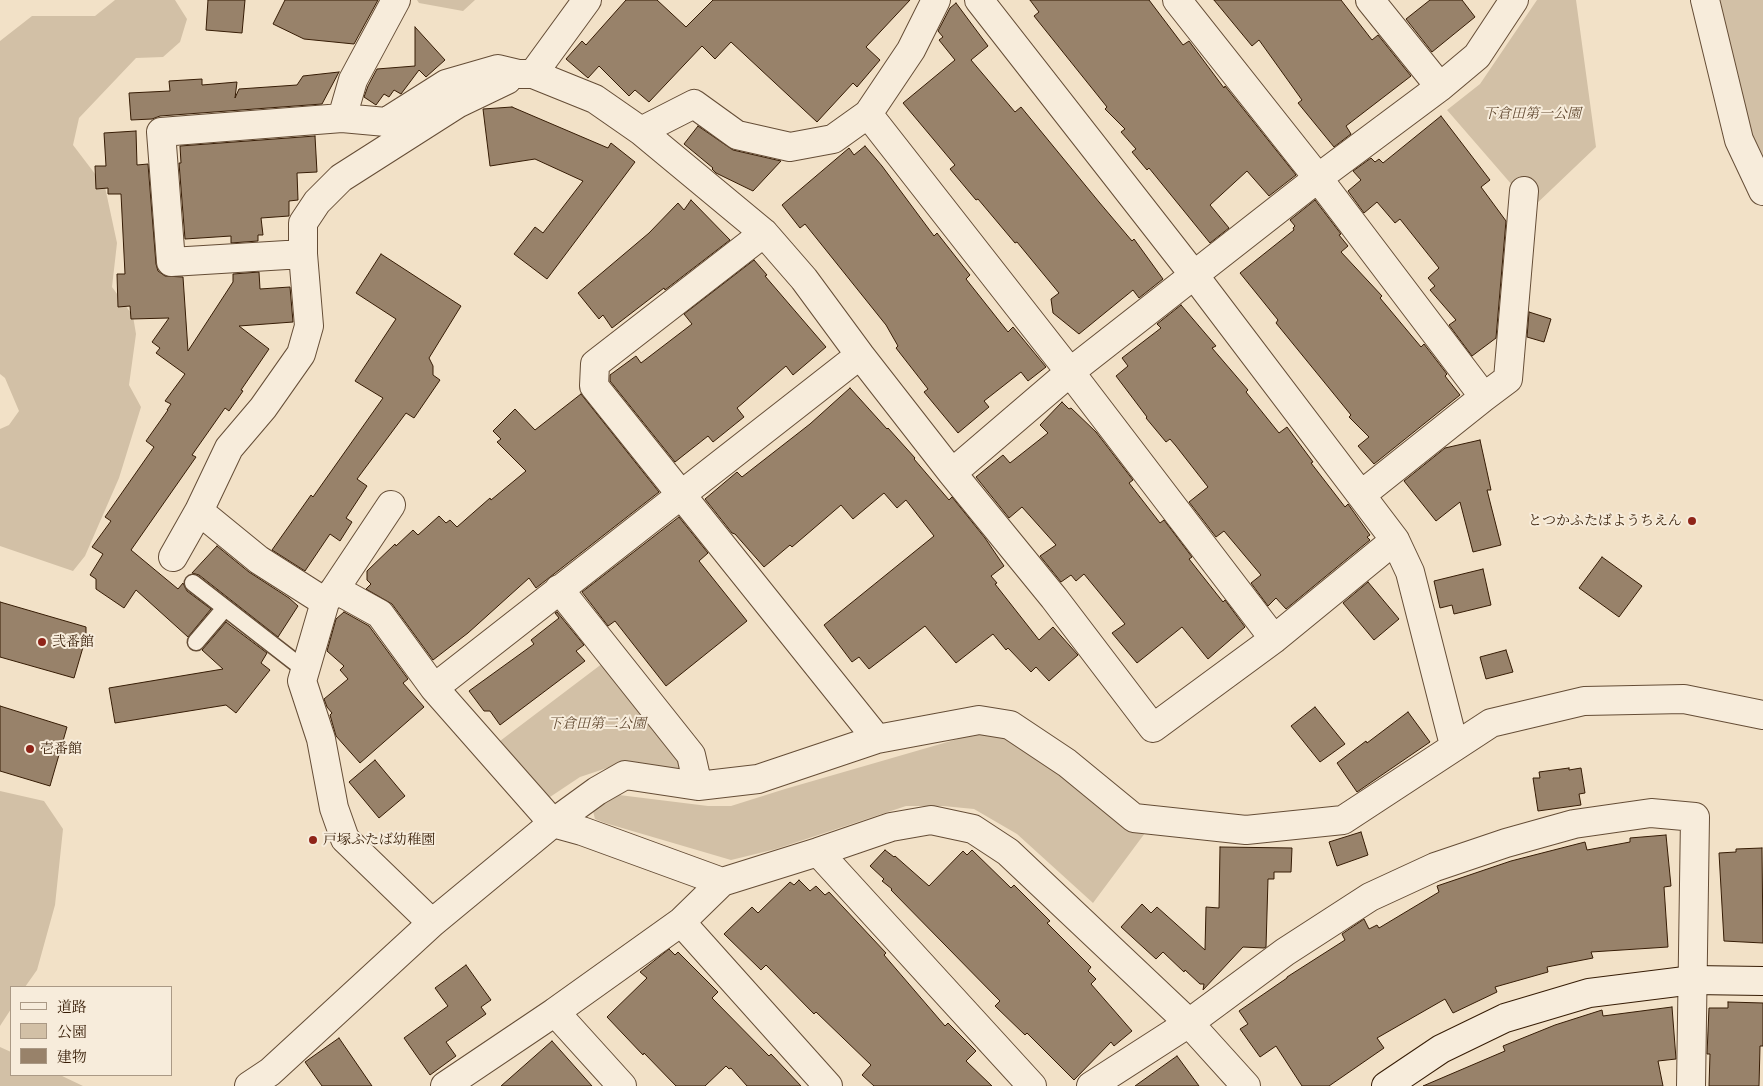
<!DOCTYPE html>
<meta charset="utf-8">
<style>
body{margin:0}
#map{position:relative;width:1763px;height:1086px;overflow:hidden;background:#f2e1c7;font-family:"Libre Caslon Text","Noto Serif JP",serif}
canvas{display:block}
.legend{position:absolute;left:10px;top:986px;width:162px;height:90px;box-sizing:border-box;background:#f7ecdb;border:1px solid #aa9985;margin:0;padding:6px 9px;list-style:none;font-size:15px;color:#361c05}
.legend li{display:flex;align-items:center;gap:10px;height:25px}
.legend b{width:25px;border:1px solid #aa9985}
</style>
<div id="map">
<canvas width="1763" height="1086"></canvas>
<ul class="legend">
<li><b style="height:6px;background:#f7ecdb"></b>道路</li>
<li><b style="height:14px;background:#d2c0a6"></b>公園</li>
<li><b style="height:14px;background:#98826a"></b>建物</li>
</ul>
</div>
<script>
const ctx = document.querySelector('canvas').getContext('2d');
ctx.lineJoin = 'round';
function fillPath(path, color) { ctx.fillStyle = color; ctx.fill(path, 'evenodd'); }
const poly = rows => new Path2D(rows.map(r => 'M' + r).join(''));
function strokePath(path, color, width, dash) { ctx.strokeStyle = color; ctx.lineWidth = width; ctx.lineCap = dash ? 'butt' : 'round'; ctx.setLineDash(dash || []); ctx.stroke(path); }
function label(font, color, halo, rows, align = 'center') {
  ctx.font = font + ' "Libre Caslon Text","Noto Serif JP",serif'; ctx.lineWidth = 4; ctx.setLineDash([]); ctx.textBaseline = 'middle'; ctx.strokeStyle = halo; ctx.fillStyle = color; for (const [text, x, y, turn = 0] of rows) {
    ctx.save(); ctx.translate(x, y); ctx.rotate((+turn || 0) * Math.PI / 180); ctx.textAlign = isNaN(turn) ? turn : align; if (halo) ctx.strokeText(text, 0, 0); ctx.fillText(text, 0, 0); ctx.restore();
  }
}
fillPath(poly([
 [115,0,175,0,187,19,180,42,163,57,136,58,79,118,73,145,105,187,117,243,112,287,133,316,136,334,129,385,141,407,119,478,85,556,73,571,0,546,0,429,9,425,19,411,5,378,0,374,0,41,32,16,95,16],
 [417,0,475,0,463,11,419,3],
 [1537,0,1576,0,1596,147,1532,208,1447,110,1480,84],
 [1702,0,1763,0,1763,204],
 [607,660,683,761,687,774,616,765,580,777,544,801,500,741],
 [975,734,1004,737,1148,829,1093,903,1017,834,974,809,943,806,906,806,776,849,731,860,605,823,595,819,593,811,619,795,708,806,731,806,785,789],
 [0,791,44,801,63,829,55,905,37,970,25,987,11,987,11,1009,0,1026],
 [0,1047,11,1052,11,1075,60,1075,83,1086,0,1086]
]), '#d2c0a6');
const building = poly([
 [208,0,245,0,242,33,206,30,208,0],
 [285,0,378,0,354,44,304,39,273,24,285,0],
 [626,0,657,0,686,27,713,0,910,0,866,47,880,60,857,87,853,83,817,122,731,42,715,59,702,46,649,102,635,90,629,96,599,66,588,78,566,59,582,41,586,45,626,0],
 [1030,0,1149,0,1183,45,1189,41,1224,88,1225,86,1296,175,1269,196,1247,171,1210,205,1229,228,1210,243,1149,168,1147,170,1132,152,1136,149,1121,132,1125,129,1105,109,1107,107,1034,16,1039,12,1030,0],
 [1214,0,1341,0,1372,40,1378,35,1411,76,1346,126,1351,134,1334,147,1298,103,1302,100,1259,40,1252,46,1214,0],
 [1430,0,1462,0,1475,17,1432,52,1406,19,1430,0],
 [956,3,988,46,971,60,1015,112,1021,107,1099,202,1132,241,1134,239,1163,279,1139,298,1133,290,1079,334,1053,313,1051,299,1059,293,1017,242,1015,243,978,199,976,200,950,169,955,165,903,103,955,60,939,40,943,37,938,31,950,8,956,3],
 [415,27,445,60,426,77,419,70,401,94,394,90,389,97,384,94,376,105,364,97,368,86,377,69,415,66,415,27],
 [339,72,322,104,160,116,152,119,131,120,129,93,170,91,169,81,202,79,202,85,237,82,235,98,239,89,297,85,303,76,339,72],
 [512,107,608,148,611,143,635,162,547,279,514,254,535,227,543,233,583,181,535,159,490,166,483,109,512,107],
 [1441,116,1490,180,1481,187,1506,221,1496,338,1472,356,1449,325,1456,320,1430,290,1435,286,1428,278,1439,268,1400,219,1395,223,1377,202,1364,213,1348,191,1361,180,1353,171,1371,158,1375,162,1379,159,1383,163,1441,116],
 [698,126,733,150,781,161,753,191,716,173,712,169,713,168,684,144,698,126],
 [136,131,137,165,148,164,156,264,158,271,165,276,183,277,188,351,233,282,233,274,259,272,260,289,290,287,293,322,239,326,269,349,241,390,243,391,229,411,225,408,192,455,196,457,131,550,178,589,183,583,187,591,211,609,188,637,136,590,124,608,96,589,96,579,90,575,103,554,92,547,111,521,105,517,154,447,146,441,168,410,167,410,171,404,165,401,185,374,156,353,160,348,152,342,169,318,131,319,130,306,118,307,117,274,125,274,121,194,108,194,108,188,96,189,95,166,106,166,104,133,136,131],
 [315,136,317,172,297,173,298,200,289,201,289,216,261,218,263,235,258,235,258,241,231,243,231,236,185,239,179,163,181,163,180,146,315,136],
 [865,146,882,166,934,236,937,233,970,275,966,279,1008,332,1013,327,1046,367,1028,381,1021,372,984,401,989,407,958,433,924,392,928,389,896,348,898,346,886,325,805,224,800,228,782,205,849,148,854,155,865,146],
 [691,200,730,240,665,290,664,288,612,328,603,315,599,319,578,293,649,233,678,203,684,210,691,200],
 [1315,200,1341,234,1339,235,1348,246,1341,252,1382,296,1380,298,1421,347,1424,344,1447,374,1445,376,1460,395,1374,464,1358,446,1369,437,1349,417,1351,415,1276,323,1278,320,1240,273,1294,230,1293,228,1295,226,1290,220,1315,200],
 [381,254,461,306,429,358,433,366,433,375,440,380,414,418,406,413,357,479,367,486,346,518,352,522,340,541,330,534,305,571,272,550,311,495,313,497,383,398,355,381,396,319,356,293,381,254],
 [754,260,767,275,765,276,826,347,793,375,786,366,737,408,744,417,713,442,708,436,675,462,610,381,610,375,636,356,641,363,692,324,684,314,754,260],
 [1181,305,1216,346,1212,348,1248,390,1246,392,1279,433,1287,427,1313,462,1311,463,1345,507,1348,504,1370,535,1367,537,1370,540,1286,609,1276,598,1268,606,1251,583,1261,575,1224,531,1216,537,1189,502,1208,487,1176,446,1170,439,1166,442,1146,418,1147,417,1116,376,1128,366,1122,358,1161,328,1157,324,1181,305],
 [1529,312,1551,319,1544,342,1527,337,1529,312],
 [850,388,887,429,888,428,915,458,914,459,949,500,952,497,985,538,1004,566,991,576,997,583,995,584,1039,640,1053,627,1078,655,1049,681,1036,667,1031,672,1008,648,1006,650,993,634,956,663,925,626,869,669,859,657,852,662,824,625,934,536,906,500,897,508,884,493,853,519,841,505,792,547,790,545,764,567,735,534,732,533,705,499,737,472,742,477,810,424,850,388],
 [581,394,659,492,536,588,529,578,468,633,433,660,392,604,366,589,371,584,367,580,367,571,395,544,396,546,413,530,418,535,439,516,446,523,450,520,457,527,490,498,491,500,526,471,497,442,501,439,493,431,515,409,535,430,581,394],
 [1062,402,1069,409,1071,408,1096,432,1133,480,1129,483,1160,523,1164,520,1192,557,1189,559,1223,602,1225,600,1245,627,1208,659,1182,627,1137,663,1112,633,1125,624,1084,574,1076,581,1071,575,1061,582,1040,556,1056,545,1022,507,1009,518,976,477,1003,455,1010,463,1048,433,1040,425,1062,402],
 [1480,440,1491,490,1487,490,1501,545,1473,552,1460,502,1436,521,1404,481,1445,448,1480,440],
 [679,517,708,553,699,561,747,621,666,686,615,621,608,626,582,592,679,517],
 [217,546,249,572,289,598,298,606,278,637,199,575,192,573,217,546],
 [1602,557,1642,586,1619,617,1579,588,1602,557],
 [1483,569,1491,605,1454,614,1452,605,1440,608,1434,581,1483,569],
 [1368,582,1399,619,1374,640,1343,603,1368,582],
 [0,602,86,627,86,637,74,678,0,657,0,602],
 [344,612,369,626,408,679,403,683,424,707,360,763,336,736,330,715,332,713,327,707,324,699,348,679,340,670,344,666,327,651,336,619,344,612],
 [557,612,584,645,576,651,585,661,500,725,490,711,484,711,469,691,534,644,531,640,559,618,555,613,557,612],
 [226,622,267,653,261,663,270,670,236,713,226,705,115,723,109,688,223,669,202,650,226,622],
 [1506,650,1513,672,1486,679,1480,657,1506,650],
 [0,706,67,727,50,786,0,771,0,706],
 [1315,707,1345,744,1320,762,1291,726,1315,707],
 [1408,712,1430,742,1357,792,1337,763,1366,741,1367,743,1408,712],
 [375,760,405,796,379,818,349,782,375,760],
 [1569,768,1569,770,1581,768,1585,793,1579,794,1581,805,1538,811,1533,778,1540,778,1539,772,1569,768],
 [1361,832,1368,855,1337,866,1329,842,1361,832],
 [1666,835,1671,886,1664,887,1668,947,1591,952,1593,958,1547,967,1548,972,1495,987,1497,992,1453,1013,1445,999,1377,1038,1384,1048,1329,1086,1302,1086,1276,1046,1260,1057,1240,1029,1248,1024,1239,1011,1287,978,1287,977,1345,940,1342,934,1364,919,1369,929,1377,925,1379,928,1439,892,1437,886,1511,861,1585,842,1587,850,1630,842,1630,838,1666,835],
 [1220,847,1292,848,1291,872,1274,872,1274,879,1268,879,1266,947,1264,948,1243,947,1203,990,1204,984,1200,984,1185,970,1184,972,1163,952,1156,959,1121,927,1142,904,1151,913,1157,907,1205,950,1206,907,1219,908,1220,847],
 [1762,848,1763,943,1724,941,1719,853,1736,852,1736,849,1762,848],
 [885,850,894,857,895,856,929,886,963,851,967,855,972,850,1011,888,1014,885,1050,921,1047,923,1091,967,1088,971,1096,979,1091,984,1132,1031,1114,1046,1111,1042,1074,1080,1027,1033,1025,1035,995,1006,1000,1001,891,890,892,889,882,881,884,879,870,866,885,850],
 [799,880,810,891,816,886,825,895,829,892,886,953,884,955,945,1026,948,1023,976,1051,966,1061,992,1086,874,1086,862,1075,871,1065,816,1012,814,1014,766,965,761,970,724,934,752,907,758,913,790,882,794,885,799,880],
 [669,949,675,955,678,952,718,992,712,998,769,1056,771,1054,801,1086,747,1086,731,1068,729,1069,726,1066,705,1086,676,1086,644,1053,643,1055,607,1017,647,978,640,972,669,949],
 [466,965,491,1000,481,1007,486,1014,446,1042,456,1056,430,1075,404,1038,448,1006,435,988,466,965],
 [1728,1002,1763,1003,1763,1046,1760,1046,1759,1086,1709,1086,1710,1054,1707,1054,1709,1008,1728,1008,1728,1002],
 [1672,1007,1676,1059,1658,1061,1663,1086,1423,1086,1505,1051,1503,1046,1555,1025,1602,1010,1603,1016,1672,1007],
 [339,1038,372,1086,322,1086,305,1062,339,1038],
 [552,1041,592,1086,501,1086,552,1041],
 [1177,1056,1199,1086,1135,1086,1177,1056]
]);
fillPath(building, '#98826a');
strokePath(building, '#361c05', 1);
const lane = poly([
 [193,583,305,670],
 [196,642,225,608]
]);
const street = poly([
 [396,0,353,80,342,118,386,122,446,84,498,69,519,74,533,74,595,99,641,131,764,233,804,279,860,355,952,473,1054,598,1153,728,1274,639,1395,540],
 [979,0,1194,275,1395,540,1410,572,1454,745],
 [1177,0,1318,178,1484,397],
 [1370,0,1440,87],
 [1705,0,1739,140,1763,191],
 [533,74,587,0],
 [868,114,1070,372,1274,639],
 [641,131,694,104,737,135,790,147,833,139,868,114,911,50,936,0],
 [764,233,595,364,594,386,877,739],
 [303,254,171,262,161,132,342,118],
 [952,473,1070,372,1318,178,1440,87,1477,56,1514,0],
 [1361,495,1484,397,1508,379,1524,191],
 [173,557,199,511],
 [335,589,391,505],
 [559,589,691,755,698,786],
 [325,602,259,560,199,511,229,448,263,408,301,354,309,326,303,254,303,223,317,202,341,178,457,104,507,80],
 [818,852,1032,1086],
 [722,882,582,831,553,823,434,688,860,355],
 [681,922,828,1086],
 [432,923,345,839,334,808,321,739,302,681,325,602,335,589,380,614,434,688],
 [555,1012,622,1086],
 [249,1086,270,1072,432,923,553,823,597,791,625,775,698,786,758,779,877,739,979,720,1010,725,1067,763,1134,818,1246,830,1343,820,1491,723,1584,701,1684,699,1763,715],
 [445,1086,555,1012,681,922,722,882,818,852,891,827,931,820,973,829,1008,852,1189,1023,1246,1086],
 [1091,1086,1189,1023,1285,952,1370,897,1435,867,1506,843,1574,824,1651,813,1695,817,1691,1086]
]);
const secondary = poly([
 [1386,1086,1441,1049,1505,1018,1589,993,1693,980,1763,981]
]);
strokePath(lane, '#654d36', 19);
strokePath(street, '#654d36', 30);
strokePath(secondary, '#361c05', 30);
strokePath(lane, '#f7ecdb', 16);
strokePath(street, '#f7ecdb', 28);
strokePath(secondary, '#f7ecdb', 28);
for (const [x, y, r, color] of [
 [1692,521,5,"#8f2418"],
 [42,642,5,"#8f2418"],
 [30,749,5,"#8f2418"],
 [313,840,5,"#8f2418"]
]) { const dot = new Path2D(); dot.arc(x, y, r, 0, 2 * Math.PI); ctx.fillStyle = color; ctx.fill(dot); strokePath(dot, '#f7ecdb', 2); }
label('italic 14px', '#654d35', '#f7ecdb', [
 ["下倉田第一公園",1532,114],
 ["下倉田第二公園",597,724]
]);
label('14px', '#361c05', '#f7ecdb', [
 ["とつかふたばようちえん",1682,521,"right"],
 ["弐番館",52,642],
 ["壱番館",40,749],
 ["戸塚ふたば幼稚園",323,840]
], 'left');
</script>
